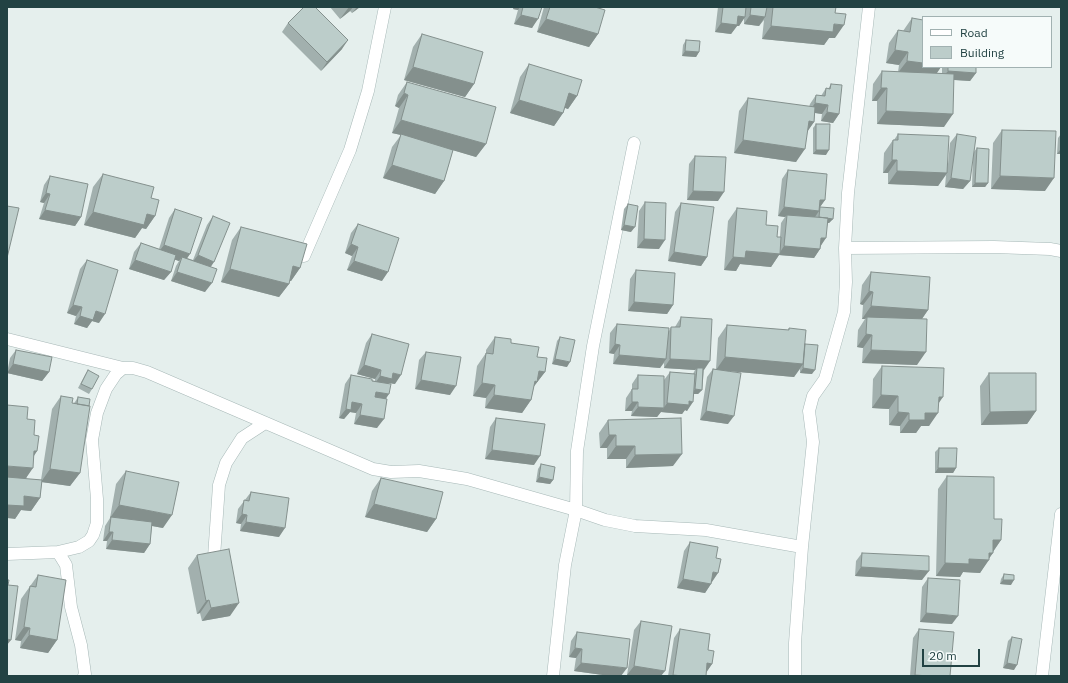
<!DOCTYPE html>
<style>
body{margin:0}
#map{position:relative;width:1068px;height:683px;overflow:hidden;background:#e5efed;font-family:"IBM Plex Sans",sans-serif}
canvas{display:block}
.frame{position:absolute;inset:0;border:8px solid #224243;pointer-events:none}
.legend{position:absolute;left:922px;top:16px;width:130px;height:52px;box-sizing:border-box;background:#f6fbfa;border:1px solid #a1b1b1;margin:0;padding:5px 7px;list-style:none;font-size:12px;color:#224243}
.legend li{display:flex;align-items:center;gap:8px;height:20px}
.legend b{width:20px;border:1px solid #a1b1b1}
.scale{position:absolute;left:922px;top:649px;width:58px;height:18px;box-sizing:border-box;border:2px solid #224243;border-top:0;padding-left:5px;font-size:12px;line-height:14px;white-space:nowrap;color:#224243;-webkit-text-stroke:3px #f6fbfa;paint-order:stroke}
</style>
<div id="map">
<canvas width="1068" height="683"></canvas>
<div class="frame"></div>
<ul class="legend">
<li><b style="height:5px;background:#fff"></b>Road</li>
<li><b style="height:11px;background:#bccdca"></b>Building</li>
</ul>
<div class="scale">20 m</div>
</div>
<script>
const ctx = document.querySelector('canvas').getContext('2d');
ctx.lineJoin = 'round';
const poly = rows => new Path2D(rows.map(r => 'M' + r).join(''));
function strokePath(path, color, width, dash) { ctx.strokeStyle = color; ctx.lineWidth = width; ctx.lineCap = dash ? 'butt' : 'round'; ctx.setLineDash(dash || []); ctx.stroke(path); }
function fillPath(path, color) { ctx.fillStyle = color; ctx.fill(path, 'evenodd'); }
const street = poly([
 [845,248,994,247,1050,249,1061,251],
 [304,256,350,150,368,91,385,7],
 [7,339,123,368,133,368,147,372,373,469,391,472,419,471,467,479,576,510,605,520,635,526,706,530,802,547],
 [58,552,66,565,71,607,81,645,85,674,84,676],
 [7,554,58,552,79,547,89,541,93,535,97,523,97,499,92,440,97,413,106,389,116,374,123,368],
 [214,557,219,485,226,463,242,438,265,423],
 [553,676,565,565,576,510,577,451,593,346,634,143],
 [795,676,795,643,802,547,813,442,809,411,813,396,825,379,844,312,846,282,845,248,848,193,869,7],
 [1042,676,1061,514]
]);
strokePath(street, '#a7b8b7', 13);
strokePath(street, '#fff', 12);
fillPath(poly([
 [330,7,360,7,352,13,350,11,340,19],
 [514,7,542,7,532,28,514,24,518,10,513,9],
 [544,7,595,7,598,34,589,47,537,32],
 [718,7,836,7,835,13,835,38,829,38,824,45,762,39,764,20,759,26,744,24,744,18,739,26,737,26,731,34,715,32],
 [912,18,923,67,941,67,936,73,942,73,942,67,976,67,976,73,970,81,954,80,944,127,877,124,877,101,872,101,873,84,882,71,898,72,899,65,886,63,889,43,898,30,903,31],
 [288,23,342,49,321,71,282,32],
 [422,34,474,84,465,97,404,80,413,47],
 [686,40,699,52,696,57,682,56,683,45],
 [529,64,577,96,568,109,565,108,563,113,554,126,510,113,520,77],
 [407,82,486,144,476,157,453,150,444,181,435,194,383,178,392,147,401,135,392,133,399,108,395,106,398,95],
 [831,84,839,114,833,123,821,121,822,114,815,113,814,122,808,130,796,162,734,153,739,111,748,98,809,107,810,104,816,95,821,96,826,88,828,89],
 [816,124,826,155,813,154,813,128],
 [1002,130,1045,191,991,189,993,143],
 [898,134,948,164,950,143,957,134,970,181,963,189,945,187,946,175,938,186,888,184,888,173,883,173,884,153,893,140,894,140],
 [1061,134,1061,154,1057,154,1058,138],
 [977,148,988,183,985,187,972,187,973,153],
 [695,156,718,201,687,200,689,164],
 [788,170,825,200,820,207,833,219,829,223,828,223,820,249,814,258,779,255,771,267,740,264,736,271,724,270,728,221,737,208,766,225,777,237,780,237,781,223,785,217,778,216,782,179],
 [103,174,151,198,155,216,146,229,142,228,135,238,84,225,93,187],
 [50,176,81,217,75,226,39,219,44,203,40,202,44,185],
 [645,202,659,249,637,248,639,211],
 [681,203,707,257,701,266,668,261,675,212],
 [628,204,631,232,621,230,624,209],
 [175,209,187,258,193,260,207,225,213,216,211,267,205,292,171,281,176,266,179,261,174,259,171,272,164,280,129,269,134,252,141,243,159,249,169,218],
 [358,224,382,281,347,270,352,256,345,253,351,233],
 [241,227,300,268,291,281,289,281,289,284,279,297,221,282,232,240],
 [87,260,99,323,92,321,87,328,74,324,76,316,67,313,80,269],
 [636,270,673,305,667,314,628,311,630,279],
 [871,272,928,310,922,319,917,365,862,363,863,348,857,347,858,330,865,319,862,319,863,305,860,304,862,285],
 [681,317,704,370,702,390,698,394,694,394,687,411,685,410,682,414,661,412,657,417,631,416,632,411,625,411,626,398,632,389,632,384,638,375,664,380,670,372,693,374,695,370,664,368,664,363,660,368,613,364,614,354,609,353,610,333,617,324,669,331,671,327,675,327],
 [727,325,788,330,789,328,805,344,812,374,800,373,800,369,794,377,729,371,728,424,700,420,707,377,713,369,716,369,718,338],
 [372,334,395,384,389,383,388,384,386,399,377,428,354,424,356,413,350,412,344,419,339,418,345,384,351,375,375,381,375,379,357,374,366,343],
 [495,337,511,343,537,357,545,372,535,385,534,386,531,400,522,413,485,408,486,398,473,396,477,366,486,353,486,350],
 [560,337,567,367,552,364,557,341],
 [16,350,49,372,42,381,7,373,10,358],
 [426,352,450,395,415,389,419,360],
 [882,366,938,404,929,426,921,426,916,433,900,433,900,426,889,425,889,409,872,408,873,379],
 [88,370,92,389,89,394,78,388,85,375],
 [989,373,1036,411,1027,424,981,425,980,386],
 [61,396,72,403,74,403,75,402,78,397,80,473,70,486,42,482,40,498,31,511,21,510,15,519,27,419,34,435,37,451,34,456,26,479,41,480,52,409],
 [496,418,534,465,485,459,490,427],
 [608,420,673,466,626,468,626,459,607,459,607,448,600,448,599,433],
 [939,448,956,468,953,473,935,473,935,452],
 [541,464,553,480,550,484,536,482,538,469],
 [126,471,163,528,152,526,150,544,144,553,106,549,107,541,103,541,105,526,110,518,116,484],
 [947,476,994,519,1001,540,993,552,980,573,963,572,960,577,936,576,938,489],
 [381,478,436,519,427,532,365,517,372,491],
 [251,492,279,537,240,531,241,524,236,523,238,509],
 [690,542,712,582,705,593,677,588,684,551],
 [862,553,922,580,855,576,856,561],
 [197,555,230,616,202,621,200,613,197,614,188,568],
 [1004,574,1011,585,1000,584,1001,579],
 [38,575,57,640,48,653,20,648,21,641,15,640,21,599],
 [928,578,952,624,920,622,922,587],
 [641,621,665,671,627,675,634,630],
 [680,629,708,650,712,664,706,672,706,676,668,676,674,638],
 [919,629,950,676,910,676,913,638],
 [577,632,621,676,610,676,574,671,576,658,569,657,571,641],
 [1012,637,1014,670,1003,668,1008,641]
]), '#a2b0ae');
fillPath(poly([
 [349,7,353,7,350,11,340,19],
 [357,7,360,7,352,13],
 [514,7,520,7,518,10,513,9],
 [521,15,538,19,532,28,514,24],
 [750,15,765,17,759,26,744,24],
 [738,16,745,17,739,26,737,26,731,34,715,32,721,23],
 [546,19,598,34,589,47,537,32],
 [834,24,844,25,835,38,829,38,824,45,762,39,771,26],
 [348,40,342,49,321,71,327,62],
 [895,50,908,52,899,65,886,63],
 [685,51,699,52,696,57,682,56],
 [907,61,923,63,923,67,941,67,933,79,897,74],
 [413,67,474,84,465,97,404,80],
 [948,71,976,73,970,81,941,79],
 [881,88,887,88,877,101,872,101],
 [404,93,408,95,399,108,395,106],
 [569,93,577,96,568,109,560,106],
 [519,100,563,113,554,126,510,113],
 [815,103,828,105,822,114,809,112],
 [886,111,953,114,944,127,877,124],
 [827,112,839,114,833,123,821,121],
 [401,120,486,144,476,157,401,135,401,134,401,135,392,133],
 [809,121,814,122,805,135],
 [743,140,805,149,796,162,734,153],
 [816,150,829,150,826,155,813,154],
 [1060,150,1061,150,1061,154,1057,154],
 [892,160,897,160,888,173,883,173],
 [392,165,444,181,435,194,383,178],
 [897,171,947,173,938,186,888,184],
 [1000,176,1054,178,1045,191,991,189],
 [951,178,970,181,963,189,945,187],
 [975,183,988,183,985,187,972,187],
 [693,191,724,192,718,201,687,200],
 [46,193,50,194,44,203,40,202],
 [820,200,825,200,820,207],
 [784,207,819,211,813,220,787,215,785,217,778,216],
 [45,210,81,217,75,226,39,219],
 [93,212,147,214,155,216,146,229,142,228,135,238,84,225],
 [819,217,833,219,829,223,815,222],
 [624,225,635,227,631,232,621,230],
 [821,238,826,238,820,247],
 [644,239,665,240,659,249,637,248],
 [351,244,358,247,352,256,345,253],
 [164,245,190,254,184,263,182,257,179,261,157,254],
 [784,246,820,249,814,258,779,255,771,267,740,264,736,271,724,270,733,257,746,251,779,254],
 [674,252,707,257,701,266,668,261],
 [198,255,214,262,208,271,191,264],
 [135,260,171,272,164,280,129,269],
 [354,261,388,272,382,281,347,270],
 [293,266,300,268,291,281,284,279],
 [230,269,289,284,279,297,221,282],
 [177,272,212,283,205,292,171,281],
 [869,291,873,292,863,305,860,304],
 [634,302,673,305,667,314,628,311],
 [73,305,82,307,76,316,67,313],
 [871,306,928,310,919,323,867,317,865,319,862,319],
 [96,311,105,314,99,323,92,321,87,328,74,324,80,316],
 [866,334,872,335,863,348,857,347],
 [615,344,620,345,614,354,609,353],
 [871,350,926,352,917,365,862,363],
 [619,355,666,359,660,368,613,364],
 [725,357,803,364,794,377,716,370],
 [555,359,570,362,567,367,552,364],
 [670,359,710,361,704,370,696,370,697,368,695,370,664,368],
 [13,364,49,372,42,381,7,373],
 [364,365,381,370,375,379,357,374],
 [803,368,815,370,812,374,800,373],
 [539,371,545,372,528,394],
 [393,373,401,375,395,384,389,383,385,388,374,385,380,376],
 [421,380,456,386,450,395,415,389],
 [482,383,495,385,486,398,473,396],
 [695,389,702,390,698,394,692,394],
 [376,392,389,394,383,403,370,401],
 [494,395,531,400,522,413,485,408],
 [881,395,898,396,889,409,872,408],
 [939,397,943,397,934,410],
 [689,401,693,402,687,411,685,410,682,414,661,412,667,403],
 [352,402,362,404,356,413,350,412,344,419,339,418,346,409],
 [632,402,638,402,632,411,625,411],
 [638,407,664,408,657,417,631,416],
 [706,411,734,416,728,424,700,420],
 [1036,411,1027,424,981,425,990,412],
 [898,412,909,413,900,426,889,425],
 [925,413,938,413,929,426,921,426,916,433,900,433,909,420],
 [360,415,384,419,377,428,354,424],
 [609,435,616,435,607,448,600,448],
 [616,446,635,446,626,459,607,459],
 [492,450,540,456,534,465,485,459],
 [34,451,37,451,28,464],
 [682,454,673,466,626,468,635,455],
 [7,466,33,468,24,481,7,480],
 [938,468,956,468,953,473,935,473],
 [50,469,80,473,70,486,41,482],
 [539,477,553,480,550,484,536,482],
 [24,496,40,498,31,511,21,510,15,519,7,518,7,505],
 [374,504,436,519,427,532,365,517],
 [119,505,172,515,163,528,110,518],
 [242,514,247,515,241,524,236,523],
 [246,522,285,528,279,537,240,531],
 [109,532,113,532,107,541,103,541],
 [112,540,150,544,144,553,106,549],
 [993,540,1001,540,992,553],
 [989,553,993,553,988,560,989,560,980,573,963,572,960,577,936,576,945,563,969,559],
 [861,567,929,571,922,580,855,576],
 [713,572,718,573,712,582,707,581],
 [683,579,711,584,705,593,677,588],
 [1003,580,1014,580,1011,585,1000,584],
 [209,600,200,613,197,614,206,601],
 [239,603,230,616,202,621,211,608],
 [926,613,958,616,952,624,920,622],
 [24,627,30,628,21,641,15,640],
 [29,635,57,640,48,653,20,648],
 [7,639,11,640,7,645],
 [575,648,582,649,576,658,569,657],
 [581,663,627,668,621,676,610,676,574,671],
 [707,663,712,664,706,673],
 [1007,663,1017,665,1014,670,1003,668],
 [634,666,665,671,661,676,634,676,627,675],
 [673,675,683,676,672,676]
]), '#84908d');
const building = poly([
 [304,7,315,7,348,40,327,62,288,23,304,7],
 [523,7,542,7,538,19,521,15,523,7],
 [550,7,595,7,605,10,598,34,546,19,550,7],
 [723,7,746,7,745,17,738,16,737,25,721,23,723,7],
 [751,7,767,7,765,17,750,15,751,7],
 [773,7,836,7,835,13,846,14,844,25,834,24,833,32,771,26,773,7],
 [912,18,923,20,923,63,907,61,908,52,895,50,898,30,910,32,912,18],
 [422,34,483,52,474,84,413,67,422,34],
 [686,40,700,41,699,52,685,51,686,40],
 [529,64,582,80,577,96,569,93,563,113,519,100,529,64],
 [948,67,976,67,976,73,948,71,948,67],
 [882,71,954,74,953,114,886,111,887,88,881,88,882,71],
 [407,82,496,107,486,144,401,120,408,95,404,93,407,82],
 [831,84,842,85,839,114,827,112,828,105,815,103,816,95,825,96,826,88,830,89,831,84],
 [748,98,815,107,814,122,809,121,805,149,743,140,748,98],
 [816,124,830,124,829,150,816,150,816,124],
 [1002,130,1056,131,1054,178,1000,176,1002,130],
 [401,134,453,150,444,181,392,165,401,134],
 [898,134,949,136,947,173,897,171,897,160,892,160,893,140,898,140,898,134],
 [957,134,976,137,970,181,951,178,957,134],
 [977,148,989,149,988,183,975,183,977,148],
 [695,156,726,157,724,192,693,191,695,156],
 [788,170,827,174,825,200,820,200,819,211,784,207,788,170],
 [103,174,154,187,151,198,159,200,155,216,147,214,144,225,93,212,103,174],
 [50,176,88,184,81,217,45,210,50,194,46,193,50,176],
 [645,202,666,203,665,240,644,239,645,202],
 [681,203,714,207,707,257,674,252,681,203],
 [628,204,638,206,635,227,624,225,628,204],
 [7,206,19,208,7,258,7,206],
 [820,207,834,208,833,219,819,217,820,207],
 [737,208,767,211,766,225,778,226,777,237,781,237,780,254,746,251,745,258,733,257,737,208],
 [175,209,202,218,190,254,164,245,175,209],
 [787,215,828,218,826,238,821,238,820,249,784,246,787,215],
 [213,216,230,223,214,262,198,255,213,216],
 [358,224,399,238,388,272,354,261,358,247,351,244,358,224],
 [241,227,307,244,300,268,293,266,289,284,230,269,241,227],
 [141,243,176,255,171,272,135,260,141,243],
 [182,257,217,269,212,283,177,272,182,257],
 [87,260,118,270,105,314,96,311,93,320,80,316,82,307,73,305,87,260],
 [636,270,675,273,673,305,634,302,636,270],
 [871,272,930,277,928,310,871,306,873,292,869,291,871,272],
 [681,317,712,319,710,361,670,359,671,327,680,327,681,317],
 [867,317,927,319,926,352,871,350,872,335,866,334,867,317],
 [617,324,669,328,666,359,619,355,620,345,615,344,617,324],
 [727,325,789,330,789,328,806,330,803,364,725,357,727,325],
 [372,334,409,344,401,375,393,373,392,379,380,376,381,370,364,365,372,334],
 [495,337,511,339,511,343,539,347,537,357,547,358,545,372,539,371,537,382,535,381,531,400,494,395,495,385,482,383,486,353,493,354,495,337],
 [560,337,575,340,570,362,555,359,560,337],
 [805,344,818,345,815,370,803,368,805,344],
 [16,350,52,357,49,372,13,364,16,350],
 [426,352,461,357,456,386,421,380,426,352],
 [882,366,944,368,943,397,939,397,938,413,925,413,925,420,909,420,909,413,898,412,898,396,881,395,882,366],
 [697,368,703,368,702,390,695,389,697,368],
 [713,369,741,373,734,416,706,411,713,369],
 [88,370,99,376,92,389,81,384,88,370],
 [670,372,695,374,693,402,689,401,689,405,667,403,670,372],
 [989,373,1036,373,1036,411,990,412,989,373],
 [351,375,372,379,372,381,391,384,389,394,376,392,375,397,387,399,384,419,360,415,362,404,352,402,351,410,346,409,351,375],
 [638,375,664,376,664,408,638,407,638,402,632,402,632,389,638,389,638,375],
 [61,396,73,398,72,403,90,406,80,473,50,469,61,396],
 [78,397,90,399,89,406,77,404,78,397],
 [7,405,28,407,27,419,35,420,34,435,39,436,37,451,34,451,33,468,7,466,7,405],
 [496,418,545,424,540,456,492,450,496,418],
 [681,418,682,454,635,455,635,446,616,446,616,435,609,435,608,420,681,418],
 [939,448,957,448,956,468,938,468,939,448],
 [541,464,555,467,553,480,539,477,541,464],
 [126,471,179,482,172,515,119,505,126,471],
 [947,476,994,477,994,519,1002,519,1001,540,993,540,993,553,989,553,989,560,969,559,969,564,945,563,947,476],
 [7,477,42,480,40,498,24,496,24,506,7,505,7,477],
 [381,478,443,492,436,519,374,504,381,478],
 [251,492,289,498,285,528,246,522,247,515,242,514,244,500,249,501,251,492],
 [111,517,152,522,150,544,112,540,113,532,109,532,111,517],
 [690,542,718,547,716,558,721,559,718,573,713,572,711,584,683,579,690,542],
 [229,549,239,603,211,608,209,600,206,601,197,555,229,549],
 [862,553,929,556,929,571,861,567,862,553],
 [1004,574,1014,575,1014,580,1003,580,1004,574],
 [38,575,66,580,57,640,29,635,30,628,24,627,30,586,36,587,38,575],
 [928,578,960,580,958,616,926,613,928,578],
 [7,580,9,580,8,585,18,586,11,640,7,639,7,580],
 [641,621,672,626,665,671,634,666,641,621],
 [680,629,710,634,708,650,714,651,712,664,707,663,706,676,683,676,673,675,680,629],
 [919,629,954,632,950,676,929,676,915,675,919,629],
 [577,632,630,639,627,668,581,663,582,649,575,648,577,632],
 [1012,637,1022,639,1017,665,1007,663,1012,637]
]);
fillPath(building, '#bccdca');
strokePath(building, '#84908d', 1);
</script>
